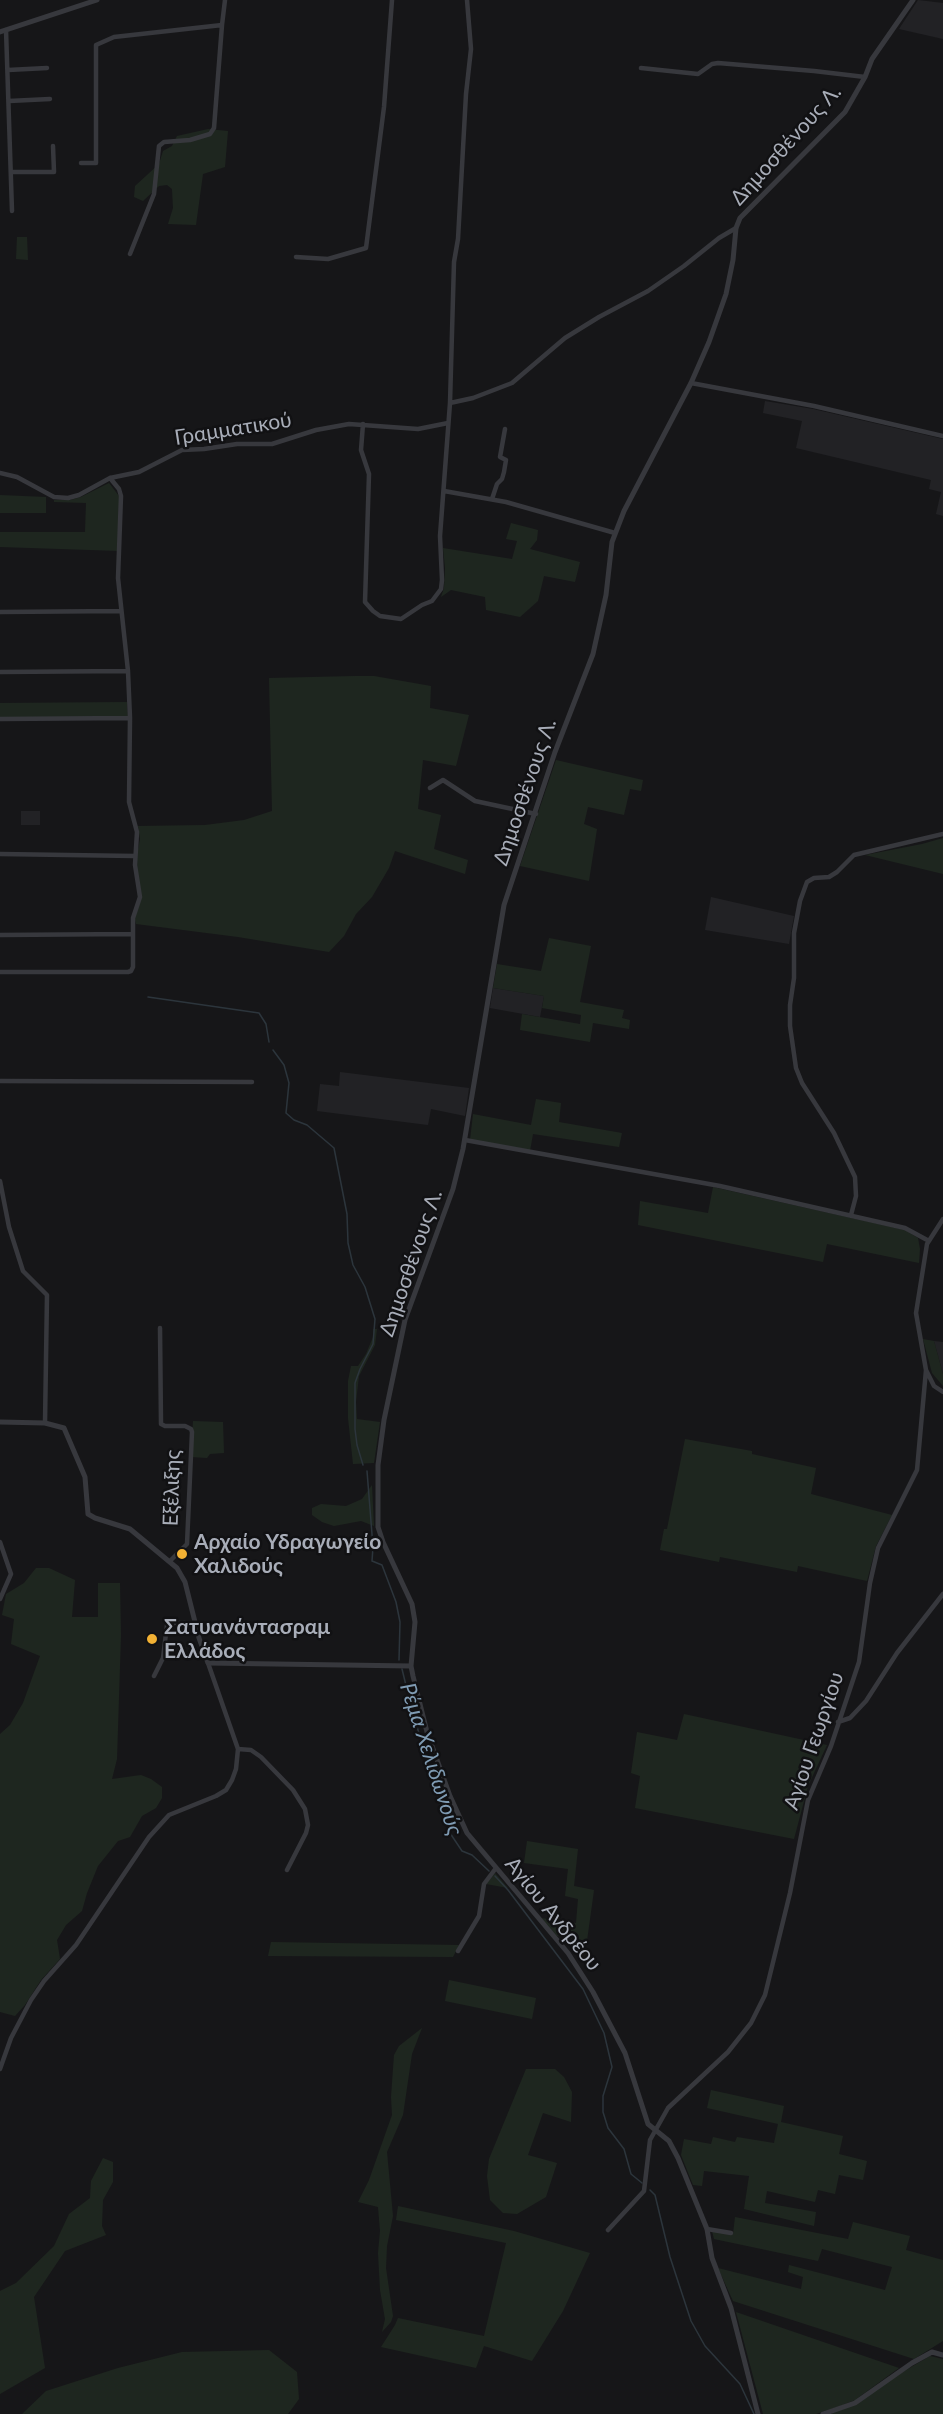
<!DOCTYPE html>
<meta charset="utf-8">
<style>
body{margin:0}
canvas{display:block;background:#161618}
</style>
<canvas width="943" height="2414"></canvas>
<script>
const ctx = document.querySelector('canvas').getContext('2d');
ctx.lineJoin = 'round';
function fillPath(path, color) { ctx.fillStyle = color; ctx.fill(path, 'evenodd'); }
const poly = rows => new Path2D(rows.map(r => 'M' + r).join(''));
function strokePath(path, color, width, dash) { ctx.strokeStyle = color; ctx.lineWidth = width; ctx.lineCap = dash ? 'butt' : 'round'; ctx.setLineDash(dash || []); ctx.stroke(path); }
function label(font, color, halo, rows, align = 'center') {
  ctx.font = font + ' Lato,sans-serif'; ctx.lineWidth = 5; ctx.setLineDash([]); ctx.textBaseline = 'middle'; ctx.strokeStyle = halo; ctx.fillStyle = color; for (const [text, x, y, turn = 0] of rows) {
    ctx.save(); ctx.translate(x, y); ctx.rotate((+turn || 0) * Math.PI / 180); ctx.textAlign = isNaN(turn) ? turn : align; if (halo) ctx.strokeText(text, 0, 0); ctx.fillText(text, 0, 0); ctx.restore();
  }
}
fillPath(poly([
 [918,0,943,3,943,39,899,29],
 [765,401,813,409,943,439,943,516,936,514,941,492,929,489,931,480,796,448,802,421,763,413],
 [21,811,40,811,40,825,21,825],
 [711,897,794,916,789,944,705,930],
 [493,988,544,996,540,1017,490,1008],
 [340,1072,469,1088,465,1116,431,1109,428,1125,317,1111,320,1084,339,1086],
 [934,1341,943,1342,943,1374]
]), '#222225');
fillPath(poly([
 [208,129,228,131,225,167,203,174,196,225,168,224,173,208,172,189,167,185,159,186,143,201,134,197,135,186,159,164,163,151,172,146,177,136],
 [17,237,27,237,28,260,16,259],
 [109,483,119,496,120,551,0,547,0,532,85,532,86,503,54,502,54,500,70,500,81,497],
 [0,495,46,497,46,513,0,513],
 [511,523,538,530,537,540,530,549,580,562,575,582,544,576,538,601,520,617,486,610,485,597,451,590,441,597,444,588,445,568,443,548,512,559,517,541,506,539],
 [355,676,374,676,431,686,430,708,469,715,456,766,423,760,418,809,441,815,434,849,468,860,465,874,395,851,389,868,372,897,356,914,344,936,329,952,238,937,136,924,134,916,138,909,137,855,140,839,138,826,205,825,244,820,272,811,269,678],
 [127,702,128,717,0,717,0,703],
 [556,760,643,780,641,791,630,789,624,815,588,807,584,824,597,829,589,881,520,866],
 [943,838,943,874,865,855,922,844],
 [549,938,591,946,580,1002,624,1010,622,1018,630,1020,629,1029,593,1023,590,1042,520,1030,522,1014,580,1024,581,1015,542,1008,544,996,493,988,497,964,541,971],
 [536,1099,561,1103,559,1122,622,1133,619,1147,533,1134,530,1151,470,1140,473,1114,531,1125],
 [713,1187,905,1230,918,1238,920,1249,919,1263,827,1244,823,1262,638,1225,640,1201,708,1213],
 [373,1329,377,1329,375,1345,359,1376,356,1402,357,1419,380,1422,374,1463,353,1464,348,1418,348,1381,351,1366,358,1366,366,1354,373,1337],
 [923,1339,934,1341,943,1374,943,1386,932,1373],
 [193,1421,223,1422,224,1453,210,1454,207,1458,191,1457],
 [685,1439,752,1451,752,1454,816,1468,811,1494,892,1515,876,1546,867,1581,798,1566,797,1572,720,1557,719,1562,660,1550,664,1529,667,1529],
 [372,1485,374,1526,361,1521,334,1526,322,1522,312,1515,312,1508,321,1504,346,1506,362,1499],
 [36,1568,49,1568,75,1580,72,1617,98,1617,98,1583,120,1583,121,1635,117,1759,112,1779,141,1775,151,1779,162,1787,162,1798,156,1808,142,1816,130,1837,118,1841,98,1866,87,1893,82,1911,66,1925,57,1940,60,1959,41,1980,25,2005,15,2016,0,2012,0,1734,10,1725,23,1703,40,1656,11,1644,14,1619,2,1615,6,1594,24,1583],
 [684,1714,827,1745,808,1786,794,1839,635,1808,640,1776,631,1773,637,1732,677,1740],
 [527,1841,578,1849,574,1886,594,1890,587,1941,557,1936,541,1918,576,1923,578,1899,565,1896,568,1869,524,1863],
 [495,1873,508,1888,486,1884],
 [271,1942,459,1945,453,1957,268,1956],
 [449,1980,536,1998,532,2019,445,2001],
 [422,2028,412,2054,403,2115,387,2152,393,2216,387,2246,386,2268,393,2316,391,2322,382,2332,385,2319,380,2290,378,2253,380,2231,378,2207,358,2202,369,2180,392,2115,391,2097,394,2055,399,2046],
 [526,2069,555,2069,564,2077,572,2092,571,2122,543,2113,528,2155,557,2163,546,2197,517,2214,503,2213,490,2200,487,2176,489,2159],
 [711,2090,784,2106,781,2122,843,2136,839,2154,867,2161,863,2180,839,2175,835,2194,818,2190,815,2202,767,2191,765,2203,816,2212,814,2226,744,2209,749,2176,704,2171,702,2186,693,2185,681,2155,684,2139,711,2144,713,2137,735,2142,737,2137,774,2143,778,2124,707,2108],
 [103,2158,113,2162,113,2182,103,2200,102,2226,106,2235,65,2251,34,2297,45,2368,0,2394,0,2291,16,2283,54,2246,69,2214,90,2198,91,2181],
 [398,2206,514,2231,590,2253,563,2311,532,2361,484,2346,476,2368,381,2347,395,2325,398,2318,484,2336,506,2243,396,2220],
 [735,2217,848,2239,853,2222,910,2236,906,2250,943,2260,943,2341,914,2359,733,2301,718,2268,801,2289,803,2277,788,2272,789,2265,885,2290,892,2267,822,2249,818,2261,714,2239,712,2231,733,2234],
 [736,2312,899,2368,855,2400,843,2405,816,2414,763,2414],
 [269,2350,297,2372,299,2399,288,2414,22,2414,46,2391,118,2368,182,2352],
 [930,2356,943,2359,943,2414,831,2414]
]), '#1e261f');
strokePath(poly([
 [148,997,259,1013,266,1024,269,1042],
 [273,1050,284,1065,289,1083,286,1113,294,1120,307,1125,334,1148,347,1214,348,1243,353,1265,365,1287,375,1319,373,1344,360,1369,355,1383,355,1429,357,1445,363,1465],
 [367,1471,373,1547,372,1561,382,1565,396,1602,400,1622,399,1660],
 [402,1669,412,1710,448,1830,462,1851,472,1855,489,1871],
 [495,1876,508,1890,583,1989,604,2033,612,2067,603,2096,603,2112,608,2128,624,2149,631,2174,642,2183],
 [650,2190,655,2195,670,2257,691,2321,705,2346,740,2384,754,2414]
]), '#2c353c', 1.5);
strokePath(poly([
 [6,30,12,211],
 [641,68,698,74,712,64,718,63,814,71,865,77],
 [8,70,47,68],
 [9,101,50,99],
 [81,163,96,163,96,45,114,37,222,25,225,0],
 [11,172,54,172,53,146],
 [130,254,154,194,159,146,164,142,190,140,210,134,214,128,222,25],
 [296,257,328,259,366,248,384,107,392,0],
 [691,383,814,406,943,436],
 [450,403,473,398,512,383,565,338,599,317,648,291,684,266,719,238,736,228],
 [363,424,361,450,369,474,365,602,373,611,380,616,401,619,422,605,432,601,441,589,442,580,440,536,450,403,454,262,458,239,466,94,471,49,467,0],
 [0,473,17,477,54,497,68,498,79,495,110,478,139,472,182,450,204,449,237,444,272,444,316,430,349,424,418,429,448,423],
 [444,491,506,502,615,533],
 [492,499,497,484,502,479,504,472,506,460,500,457,505,429],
 [0,612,121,611],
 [0,672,128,671],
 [0,719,130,718],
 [430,788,443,780,475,801,536,814],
 [0,854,135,856],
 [0,935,132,934],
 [0,972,128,972,131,971,133,967,133,918,140,897,135,865,137,832,129,802,130,718,128,671,118,578,121,496,119,489,110,478],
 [0,1081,252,1082],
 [465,1140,720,1186,905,1228,929,1241],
 [0,1181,9,1227,23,1271,47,1295,45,1423],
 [851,1215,856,1196,855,1177,834,1133,802,1083,796,1068,790,1026,790,1005,794,978,794,933,800,901,807,882,814,878,829,877,837,872,854,855,943,834],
 [160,1328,161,1424,165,1426,185,1426,191,1429,192,1432,187,1544,170,1561],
 [926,1370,934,1386,943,1392],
 [0,1542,11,1574,0,1599],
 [154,1676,163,1658,167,1625,172,1623,195,1623],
 [838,1722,850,1718,866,1701,897,1653,943,1594],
 [238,1749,251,1750,261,1757,293,1790,305,1809,308,1825,306,1833,287,1870],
 [458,1951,479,1916,484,1884,496,1868],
 [0,2069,11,2038,31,2000,44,1981,76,1945,149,1837,169,1815,216,1796,226,1790,232,1780,236,1769,238,1749,208,1663],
 [707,2229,731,2233],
 [608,2230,644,2191,650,2140,668,2108,728,2052,751,2023,765,1995,790,1893,808,1800,831,1746,859,1662,870,1583,878,1548,917,1470,926,1370,916,1313,927,1244,943,1219]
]), '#37383d', 4.5);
strokePath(poly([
 [0,32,97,0],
 [0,1422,45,1423,64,1428,85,1477,88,1514,95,1518,130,1529,177,1568,185,1582,199,1638,208,1663,411,1666],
 [758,2414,731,2308,712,2258,707,2229,678,2158,669,2141,648,2124,625,2053,593,1992,568,1953,467,1833,450,1796,427,1732,413,1676,411,1666,415,1622,412,1604,383,1542,378,1527,378,1465,384,1420,405,1320,453,1189,463,1149,504,905,555,752,593,654,606,595,612,542,624,511,691,383,709,342,726,294,733,260,736,228,740,218,845,112,865,77,872,59,913,0],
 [823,2414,855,2403,912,2363,932,2352,943,2355]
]), '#37383d', 5);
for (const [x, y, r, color] of [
 [182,1554,6,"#f2b134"],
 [152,1639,6,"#f2b134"]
]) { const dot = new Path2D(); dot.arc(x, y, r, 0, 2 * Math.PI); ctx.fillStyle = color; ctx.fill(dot); strokePath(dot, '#111113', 2); }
label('21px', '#a8adb8', '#111113', [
 ["Δημοσθένους Λ.",786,145,-48],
 ["Γραμματικού",233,429,-9],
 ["Δημοσθένους Λ.",525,792,-71],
 ["Δημοσθένους Λ.",411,1263,-71],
 ["Εξέλιξης",172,1488,-88],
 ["Αγίου Γεωργίου",814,1741,-71],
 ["Αγίου Ανδρέου",553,1914,51]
]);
label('bold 21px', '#a8adb8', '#111113', [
 ["Αρχαίο Υδραγωγείο",194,1542],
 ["Χαλιδούς",194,1566],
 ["Σατυανάντασραμ",164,1627],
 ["Ελλάδος",164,1651]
], 'left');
label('italic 22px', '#7f9bb3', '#111113', [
 ["Ρέμα Χελιδωνούς",431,1759,72]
]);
</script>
